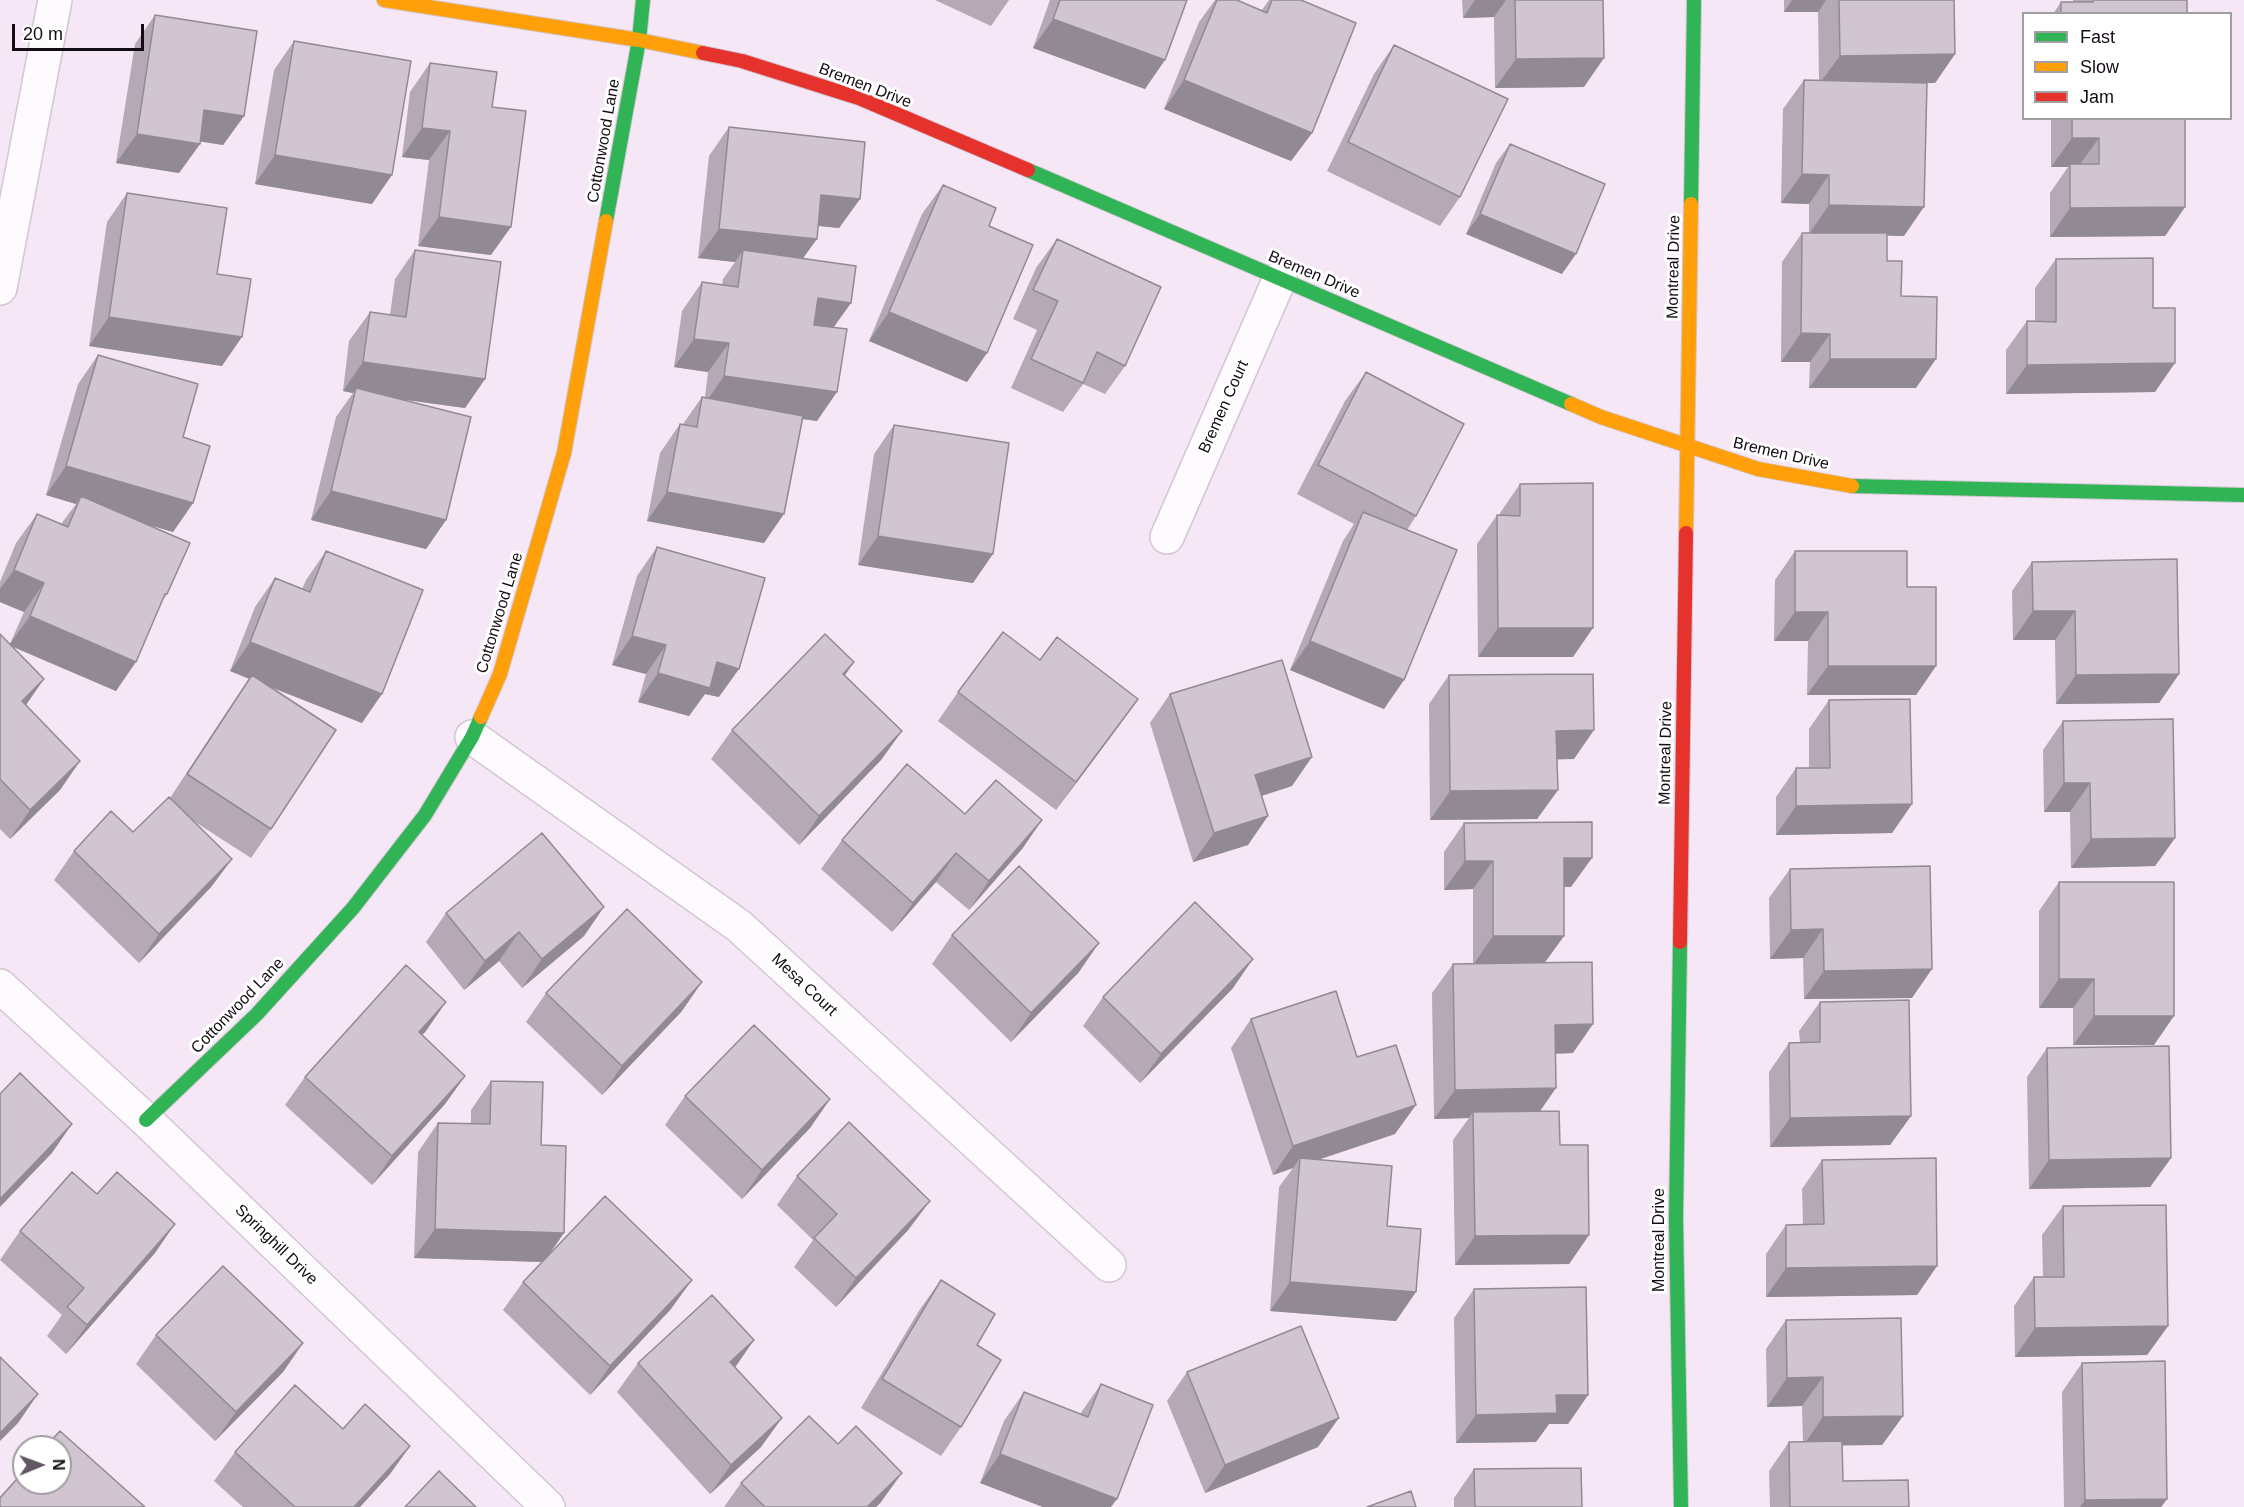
<!DOCTYPE html>
<style>
body{margin:0}
#map{position:relative;width:2244px;height:1507px;overflow:hidden;background:#f6e7f6;font-family:Helvetica,sans-serif}
canvas{display:block}
.legend{position:absolute;left:2022px;top:12px;width:210px;height:108px;box-sizing:border-box;background:#fff;border:2px solid #a19ea1;margin:0;padding:8px 10px;list-style:none;font-size:18px;color:#140c15}
.legend li{display:flex;align-items:center;gap:12px;height:30px}
.legend b{width:30px;border:2px solid #a19ea1}
.north{position:absolute;left:12px;top:1435px;width:60px;height:60px;box-sizing:border-box;background:#fff;border:2px solid #a19ea1;border-radius:50%;rotate:89deg;font-size:16px;font-weight:700;line-height:24px;text-align:center;color:#140c15}
.north::after{content:'';display:block;margin:auto;width:21px;height:27px;background:#635964;clip-path:polygon(50% 0,100% 100%,50% 72%,0 100%)}
.scale{position:absolute;left:12px;top:24px;width:132px;height:27px;box-sizing:border-box;border:3px solid #140c15;border-top:0;padding-left:8px;font-size:18px;line-height:21px;white-space:nowrap;color:#140c15;-webkit-text-stroke:4px #fff;paint-order:stroke}
</style>
<div id="map">
<canvas width="2244" height="1507"></canvas>
<ul class="legend">
<li><b style="height:8px;background:#30b455"></b>Fast</li>
<li><b style="height:8px;background:#ff9f0a"></b>Slow</li>
<li><b style="height:8px;background:#e5322d"></b>Jam</li>
</ul>
<div class="north">N</div>
<div class="scale">20 m</div>
</div>
<script>
const ctx = document.querySelector('canvas').getContext('2d');
ctx.lineJoin = 'round';
const poly = rows => new Path2D(rows.map(r => 'M' + r).join(''));
function strokePath(path, color, width, dash) { ctx.strokeStyle = color; ctx.lineWidth = width; ctx.lineCap = dash ? 'butt' : 'round'; ctx.setLineDash(dash || []); ctx.stroke(path); }
function fillPath(path, color) { ctx.fillStyle = color; ctx.fill(path, 'evenodd'); }
function label(font, color, halo, rows, align = 'center') {
  ctx.font = font + ' Helvetica,sans-serif'; ctx.lineWidth = 6; ctx.setLineDash([]); ctx.textBaseline = 'middle'; ctx.strokeStyle = halo; ctx.fillStyle = color; for (const [text, x, y, turn = 0] of rows) {
    ctx.save(); ctx.translate(x, y); ctx.rotate((+turn || 0) * Math.PI / 180); ctx.textAlign = isNaN(turn) ? turn : align; if (halo) ctx.strokeText(text, 0, 0); ctx.fillText(text, 0, 0); ctx.restore();
  }
}
const street = poly([
 [0,288,55,0],
 [1167,537,1280,278],
 [472,737,739,926,1109,1265],
 [0,986,146,1120,548,1507]
]);
const fast = poly([
 [1028,170,1571,404],
 [1691,204,1694,0],
 [606,221,639,40,643,0],
 [1852,486,2244,495],
 [1680,942,1676,1219,1681,1507],
 [146,1120,257,1014,353,908,425,815,472,737,481,717]
]);
const slow = poly([
 [384,0,639,40,703,53],
 [1571,404,1601,417,1758,469,1852,486],
 [1686,533,1691,204],
 [481,717,500,674,564,453,606,221]
]);
const jam = poly([
 [703,53,742,61,859,98,1028,170],
 [1680,942,1686,533]
]);
strokePath(street, '#d2c6d2', 36);
strokePath(fast, '#d2c6d2', 16);
strokePath(slow, '#d2c6d2', 16);
strokePath(jam, '#d2c6d2', 16);
strokePath(street, '#fefbfe', 33);
strokePath(fast, '#30b455', 14);
strokePath(slow, '#ff9f0a', 14);
strokePath(jam, '#e5322d', 14);
fillPath(poly([
 [935,0,1009,0,991,26],
 [1050,0,1187,0,1145,89,1033,48],
 [1215,0,1237,0,1262,10,1269,0,1301,0,1312,133,1291,161,1164,109,1199,22],
 [1462,0,1603,0,1584,87,1495,88,1494,17,1463,18],
 [1784,0,1954,0,1955,54,1935,83,1927,83,1904,236,1887,235,1887,261,1901,296,1916,388,1809,388,1810,362,1781,362,1782,262,1802,233,1809,233,1809,204,1781,203,1783,109,1804,80,1819,81,1818,12,1784,12],
 [2073,0,2187,0,2187,14,2053,14,2061,2,2073,2],
 [155,15,244,116,223,145,200,141,200,144,179,173,116,163,135,44],
 [294,41,372,204,255,184,274,70],
 [1394,45,1460,197,1440,226,1327,171,1374,74],
 [430,63,492,107,491,255,418,246,429,160,402,157,410,92],
 [2051,118,2185,118,2185,207,2165,236,2050,237,2050,193,2068,167,2051,167],
 [729,127,860,199,839,228,818,226,803,259,834,327,817,421,802,419,764,543,647,521,660,453,680,424,683,424,702,397,705,397,708,372,674,367,682,311,702,282,722,285,723,279,735,262,698,258,709,156],
 [1510,144,1562,274,1466,234,1496,163],
 [943,185,989,226,967,382,869,341,922,214],
 [127,193,217,274,222,366,89,346,107,222],
 [1057,239,1125,366,1105,394,1083,384,1063,412,1011,388,1037,330,1013,319,1036,268],
 [415,250,485,379,465,408,400,399,446,520,426,549,311,520,336,417,353,393,343,391,349,341,370,312,390,315,395,279],
 [2056,259,2155,392,2006,394,2006,350,2027,321,2035,321,2035,288],
 [98,355,183,437,193,503,173,532,143,523,167,594,161,603,116,691,13,647,26,705,80,761,60,790,10,839,0,829,0,634,10,644,24,612,0,602,0,582,16,543,37,514,61,524,76,504,46,495,78,384],
 [1366,372,1416,516,1407,530,1384,709,1290,670,1343,541,1354,524,1297,494,1345,401],
 [894,425,973,583,858,565,874,454],
 [1520,484,1573,657,1478,657,1477,544,1497,515,1500,516,1500,513],
 [657,547,719,697,705,694,689,716,638,702,646,674,612,665,637,576],
 [326,551,362,723,270,687,271,829,251,858,192,820,232,859,211,887,139,963,54,880,74,851,133,832,170,798,232,704,249,679,230,671,255,607,275,578,302,589,306,580],
 [1795,551,1907,587,1936,666,1916,695,1807,695,1808,641,1774,641,1775,580],
 [2032,562,2179,674,2159,703,2056,704,2055,640,2013,640,2012,591],
 [1040,660,1118,727,1056,810,938,721,958,692],
 [854,662,845,675,902,731,881,760,799,845,711,759,732,730],
 [1449,675,1574,759,1557,759,1558,790,1537,819,1430,820,1429,704],
 [1170,694,1292,786,1262,796,1248,845,1193,862,1150,723],
 [1829,700,1912,804,1892,833,1776,835,1776,797,1796,768,1809,768,1809,729],
 [2063,721,2175,838,2155,866,2071,868,2070,812,2044,812,2043,750],
 [965,814,1042,820,1022,849,969,910,936,882,892,932,821,869,842,840],
 [1464,823,1571,887,1564,887,1564,936,1545,962,1573,1053,1556,1054,1540,1111,1560,1145,1589,1235,1569,1264,1455,1265,1453,1140,1469,1118,1434,1119,1432,993,1453,964,1473,964,1473,889,1444,890,1444,852],
 [1790,869,1912,998,1804,999,1803,958,1770,959,1769,898],
 [2059,882,2154,1045,2073,1045,2073,1008,2039,1008,2039,911],
 [446,913,584,936,522,988,499,961,464,990,426,942],
 [952,935,1079,972,1011,1042,932,964],
 [1233,988,1140,1083,1083,1026,1103,997],
 [546,993,682,1011,602,1095,526,1022],
 [1820,1002,1911,1116,1890,1145,1770,1147,1769,1072,1789,1043,1800,1042,1799,1031],
 [1251,1019,1357,1057,1395,1134,1318,1160,1387,1226,1396,1321,1270,1311,1279,1187,1293,1168,1273,1175,1231,1048],
 [426,1031,422,1035,465,1076,445,1104,372,1185,285,1105,305,1077],
 [2047,1048,2171,1158,2150,1187,2029,1189,2027,1077],
 [491,1081,541,1145,549,1254,671,1309,590,1395,503,1310,523,1282,542,1262,414,1258,418,1152,438,1123,471,1124,471,1110],
 [685,1096,830,1099,810,1128,742,1199,665,1125],
 [1822,1160,1937,1266,1917,1295,1766,1297,1766,1254,1786,1225,1803,1225,1802,1189],
 [797,1176,909,1229,836,1307,794,1267,813,1240,777,1205],
 [2063,1206,2168,1326,2147,1355,2015,1357,2014,1306,2034,1277,2043,1277,2042,1235],
 [20,1231,155,1253,66,1354,47,1336,62,1315,0,1260],
 [941,1280,977,1345,961,1427,941,1456,861,1408,920,1309],
 [1474,1289,1588,1395,1568,1424,1549,1424,1536,1442,1456,1443,1454,1318],
 [1786,1320,1903,1416,1882,1445,1842,1445,1843,1481,1909,1507,1770,1507,1769,1471,1789,1442,1803,1442,1802,1406,1767,1407,1766,1349],
 [156,1335,303,1343,283,1372,215,1441,136,1364],
 [638,1363,735,1367,761,1447,710,1494,617,1392],
 [2082,1363,2167,1499,2161,1507,2064,1507,2062,1392],
 [1187,1372,1318,1447,1205,1493,1167,1401],
 [1101,1384,1111,1507,1043,1507,980,1483,1004,1421,1024,1392,1080,1414],
 [343,1429,410,1446,390,1474,360,1507,243,1507,214,1481,235,1452],
 [1474,1469,1582,1507,1454,1507,1454,1498],
 [741,1483,881,1502,876,1507,724,1507]
]), '#b4a9b5');
fillPath(poly([
 [1475,0,1506,0,1494,17,1463,18],
 [1792,0,1826,0,1818,12,1784,12],
 [1053,19,1165,60,1145,89,1033,48],
 [1955,54,1935,83,1819,84,1840,56],
 [1604,58,1584,87,1495,88,1516,59],
 [1184,80,1312,133,1291,161,1164,109],
 [204,110,244,116,223,145,184,139],
 [422,128,450,131,429,160,402,157],
 [137,134,200,144,179,173,116,163],
 [2072,138,2099,138,2078,167,2070,164,2068,167,2051,167],
 [275,155,392,175,372,204,255,184],
 [1802,174,1829,175,1809,204,1781,203],
 [821,195,860,199,839,228,801,224],
 [1829,205,1924,207,1904,236,1809,234],
 [2185,207,2165,236,2050,237,2070,208],
 [1480,214,1576,254,1562,274,1466,234],
 [439,217,511,227,491,255,418,246],
 [719,229,817,239,796,268,743,250,735,262,698,258],
 [818,298,851,303,831,331,798,327],
 [889,312,987,353,967,382,869,341],
 [109,317,242,337,222,366,89,346],
 [1801,333,1830,334,1810,362,1781,362],
 [694,339,729,343,708,372,674,367],
 [1830,359,1936,359,1916,388,1809,388],
 [363,362,485,379,465,408,355,393,356,388,353,393,343,391],
 [2175,363,2155,392,2006,394,2027,365],
 [724,376,837,392,817,421,704,405],
 [66,466,193,503,173,532,78,504,81,496,76,504,46,495],
 [331,491,446,520,426,549,311,520],
 [667,492,784,514,764,543,647,521],
 [878,536,993,554,973,583,858,565],
 [14,570,44,583,24,612,0,602,0,589],
 [2033,611,2075,611,2055,640,2013,640],
 [1795,612,1828,612,1808,641,1774,641],
 [30,616,136,662,116,691,9,645],
 [1498,628,1593,628,1573,657,1478,657],
 [632,636,666,645,646,674,612,665],
 [1310,641,1404,680,1384,709,1290,670],
 [250,642,382,694,362,723,230,671],
 [717,662,739,669,719,697,705,694,689,716,638,702,658,673],
 [854,662,834,691,843,674],
 [1828,666,1936,666,1916,695,1807,695],
 [2179,674,2159,703,2056,704,2076,675],
 [44,679,24,708,22,701],
 [1138,699,1118,727,1056,810,1076,782],
 [1594,730,1574,759,1536,760,1556,731],
 [902,731,881,760,799,845,819,816],
 [1312,757,1292,786,1235,804,1255,775],
 [80,761,60,790,10,839,30,810],
 [2064,783,2090,783,2070,812,2044,812],
 [1558,790,1537,819,1430,820,1450,791],
 [1912,804,1892,833,1776,835,1796,806],
 [1268,816,1248,845,1193,862,1214,833],
 [1042,820,1022,849,969,910,989,881],
 [2175,838,2155,866,2071,868,2091,839],
 [956,853,936,882,892,932,913,903],
 [1564,858,1592,858,1571,887,1544,887],
 [232,859,211,887,139,963,159,934],
 [1465,861,1493,861,1473,889,1444,890],
 [604,907,584,936,522,988,542,959],
 [1823,929,1803,958,1770,959,1791,930],
 [519,932,499,961,464,990,485,961],
 [1493,936,1564,936,1543,965,1473,965],
 [1099,943,1079,972,1011,1042,1031,1013],
 [1253,959,1233,988,1140,1083,1161,1054],
 [1932,969,1912,998,1804,999,1824,971],
 [2059,979,2094,979,2073,1008,2039,1008],
 [702,982,682,1011,602,1095,622,1066],
 [446,1002,426,1031,398,1061,419,1032],
 [2094,1016,2174,1016,2154,1045,2073,1045],
 [1593,1024,1573,1053,1535,1054,1555,1025],
 [465,1076,445,1104,372,1185,392,1156],
 [1556,1088,1536,1117,1473,1112,1469,1118,1434,1119,1455,1090],
 [830,1099,810,1128,742,1199,762,1170],
 [1416,1105,1395,1134,1299,1166,1300,1158,1293,1168,1273,1175,1293,1146],
 [1911,1116,1890,1145,1770,1147,1790,1118],
 [72,1124,52,1153,0,1207,0,1199],
 [2171,1158,2150,1187,2029,1189,2049,1160],
 [930,1201,909,1229,836,1307,856,1278],
 [175,1224,155,1253,66,1354,87,1325],
 [435,1229,564,1233,544,1262,414,1258],
 [1589,1235,1569,1264,1455,1265,1475,1236],
 [1937,1266,1917,1295,1766,1297,1786,1268],
 [692,1280,671,1309,590,1395,610,1366],
 [1290,1282,1416,1292,1396,1321,1270,1311],
 [2168,1326,2147,1355,2015,1357,2035,1328],
 [754,1340,734,1369,730,1362],
 [303,1343,283,1372,215,1441,236,1412],
 [1823,1377,1802,1406,1767,1407,1787,1378],
 [38,1394,18,1423,0,1441,0,1433],
 [1556,1395,1588,1395,1568,1424,1549,1424,1536,1442,1456,1443,1476,1415],
 [1903,1416,1882,1445,1803,1446,1823,1417],
 [782,1418,761,1447,710,1494,731,1465],
 [1339,1418,1318,1447,1205,1493,1225,1465],
 [410,1446,390,1474,360,1507,354,1507],
 [1000,1454,1117,1499,1111,1507,1043,1507,980,1483],
 [902,1473,881,1502,876,1507,867,1507],
 [2167,1499,2161,1507,2080,1507,2085,1500]
]), '#928a93');
const building = poly([
 [1060,0,1187,0,1165,60,1053,19,1060,0],
 [1217,0,1237,0,1267,13,1272,0,1301,0,1356,23,1312,133,1184,80,1217,0],
 [1515,0,1603,0,1604,58,1516,59,1515,0],
 [1839,0,1954,0,1955,54,1840,56,1839,0],
 [2093,0,2187,0,2187,14,2061,14,2061,2,2093,2,2093,0],
 [155,15,257,31,244,116,204,110,200,144,137,134,155,15],
 [294,41,411,61,392,175,275,155,294,41],
 [1394,45,1508,99,1460,197,1348,142,1394,45],
 [430,63,497,72,492,107,526,111,511,227,439,217,450,131,422,128,430,63],
 [1804,80,1927,83,1924,207,1829,205,1829,175,1802,174,1804,80],
 [2072,118,2185,118,2185,207,2070,208,2070,164,2099,164,2099,138,2072,138,2072,118],
 [729,127,865,142,860,199,821,195,817,239,719,229,729,127],
 [1510,144,1605,184,1576,254,1480,214,1510,144],
 [943,185,996,208,989,226,1033,245,987,353,889,312,943,185],
 [127,193,227,208,217,274,251,279,242,337,109,317,127,193],
 [1802,233,1887,233,1887,261,1902,261,1901,296,1937,297,1936,359,1830,359,1830,334,1801,333,1802,233],
 [1057,239,1161,287,1125,366,1097,352,1083,383,1031,359,1058,301,1033,290,1057,239],
 [415,250,501,262,485,379,363,362,370,312,406,317,415,250],
 [743,250,856,266,851,303,818,298,814,325,847,329,837,392,724,376,729,343,694,339,702,282,738,287,743,250],
 [2153,258,2153,308,2175,308,2175,363,2027,365,2027,321,2056,322,2056,259,2153,258],
 [98,355,198,384,183,437,210,446,193,503,66,466,98,355],
 [1366,372,1464,424,1416,516,1318,465,1366,372],
 [356,388,471,417,446,520,331,491,356,388],
 [702,397,803,416,784,514,667,492,680,424,697,427,702,397],
 [894,425,1009,443,993,554,878,536,894,425],
 [1593,483,1593,628,1498,628,1497,515,1520,516,1520,484,1593,483],
 [81,496,190,543,167,594,165,594,136,662,30,616,44,583,14,570,37,514,68,527,81,496],
 [1363,512,1457,550,1404,680,1310,641,1363,512],
 [657,547,765,578,739,669,717,662,710,688,658,673,666,645,632,636,657,547],
 [326,551,423,590,382,694,250,642,275,578,310,592,326,551],
 [1795,551,1907,551,1907,587,1936,587,1936,666,1828,666,1828,612,1795,612,1795,551],
 [2177,559,2179,674,2076,675,2075,611,2033,611,2032,562,2177,559],
 [1003,632,1040,660,1057,637,1138,699,1076,782,958,692,1003,632],
 [0,634,44,679,22,701,80,761,30,810,0,779,0,634],
 [825,634,854,662,843,674,902,731,819,816,732,730,825,634],
 [1282,660,1312,757,1255,775,1268,816,1214,833,1170,694,1282,660],
 [1593,674,1594,730,1556,731,1558,790,1450,791,1449,675,1593,674],
 [252,675,336,730,271,829,187,774,252,675],
 [1910,699,1912,804,1796,806,1796,768,1830,768,1829,700,1910,699],
 [2173,719,2175,838,2091,839,2090,783,2064,783,2063,721,2173,719],
 [907,764,965,814,996,780,1042,820,989,881,956,853,913,903,842,840,907,764],
 [169,797,232,859,159,934,74,851,111,811,133,832,169,797],
 [1592,822,1592,858,1564,858,1564,936,1493,936,1493,861,1465,861,1464,823,1592,822],
 [542,833,604,907,542,959,519,932,485,961,446,913,542,833],
 [1019,866,1099,943,1031,1013,952,935,1019,866],
 [1930,866,1932,969,1824,971,1823,929,1791,930,1790,869,1930,866],
 [2059,882,2174,882,2174,1016,2094,1016,2094,979,2059,979,2059,882],
 [1195,902,1253,959,1161,1054,1103,997,1195,902],
 [627,909,702,982,622,1066,546,993,627,909],
 [1592,962,1593,1024,1555,1025,1556,1088,1455,1090,1453,964,1592,962],
 [406,965,446,1002,419,1032,465,1076,392,1156,305,1077,406,965],
 [1336,991,1357,1057,1396,1045,1416,1105,1293,1146,1251,1019,1336,991],
 [1909,1000,1911,1116,1790,1118,1789,1043,1820,1042,1820,1002,1909,1000],
 [754,1025,830,1099,762,1170,685,1096,754,1025],
 [2169,1046,2171,1158,2049,1160,2047,1048,2169,1046],
 [20,1073,72,1124,0,1199,0,1094,20,1073],
 [491,1081,543,1082,541,1145,566,1146,564,1233,435,1229,438,1123,490,1124,491,1081],
 [1559,1111,1560,1145,1588,1145,1589,1235,1475,1236,1473,1112,1559,1111],
 [849,1122,930,1201,856,1278,814,1238,837,1214,797,1176,849,1122],
 [1300,1158,1392,1166,1387,1226,1421,1229,1416,1292,1290,1282,1300,1158],
 [1936,1158,1937,1266,1786,1268,1786,1225,1824,1224,1822,1160,1936,1158],
 [72,1172,97,1194,117,1172,175,1224,87,1325,67,1307,84,1288,20,1231,72,1172],
 [605,1196,692,1280,610,1366,523,1282,605,1196],
 [2166,1205,2168,1326,2035,1328,2034,1277,2064,1277,2063,1206,2166,1205],
 [223,1266,303,1343,236,1412,156,1335,223,1266],
 [941,1280,995,1314,977,1345,1001,1360,961,1427,882,1379,941,1280],
 [1586,1287,1588,1395,1556,1395,1557,1413,1476,1415,1474,1289,1586,1287],
 [712,1295,754,1340,730,1362,782,1418,731,1465,638,1363,712,1295],
 [1901,1318,1903,1416,1823,1417,1823,1377,1787,1378,1786,1320,1901,1318],
 [1301,1326,1339,1418,1225,1465,1187,1372,1301,1326],
 [0,1357,38,1394,0,1433,0,1357],
 [2165,1361,2167,1499,2085,1500,2082,1363,2165,1361],
 [1101,1384,1153,1405,1117,1499,1000,1454,1024,1392,1088,1417,1101,1384],
 [295,1385,343,1429,365,1404,410,1446,354,1507,295,1507,235,1452,295,1385],
 [809,1416,838,1444,856,1426,902,1473,867,1507,765,1507,741,1483,809,1416],
 [60,1431,145,1507,0,1507,0,1498,24,1471,24,1483,60,1483,60,1447,45,1447,60,1431],
 [1842,1441,1843,1481,1908,1480,1909,1507,1790,1507,1789,1442,1842,1441],
 [1581,1468,1582,1507,1475,1507,1474,1469,1581,1468],
 [439,1471,476,1507,405,1507,439,1471],
 [1411,1491,1416,1507,1367,1507,1411,1491]
]);
fillPath(building, '#d1c5d2');
strokePath(building, '#928a93', 1.5);
label('16px', '#140c15', '#fff', [
 ["Bremen Drive",865,86,21],
 ["Cottonwood Lane",604,141,-80],
 ["Montreal Drive",1674,267,-89],
 ["Bremen Drive",1314,275,23],
 ["Bremen Court",1224,407,-66],
 ["Bremen Drive",1781,454,13],
 ["Cottonwood Lane",500,613,-73],
 ["Montreal Drive",1666,753,-89],
 ["Mesa Court",804,985,43],
 ["Cottonwood Lane",238,1006,-46],
 ["Montreal Drive",1660,1240,-90],
 ["Springhill Drive",276,1245,44]
]);
</script>
